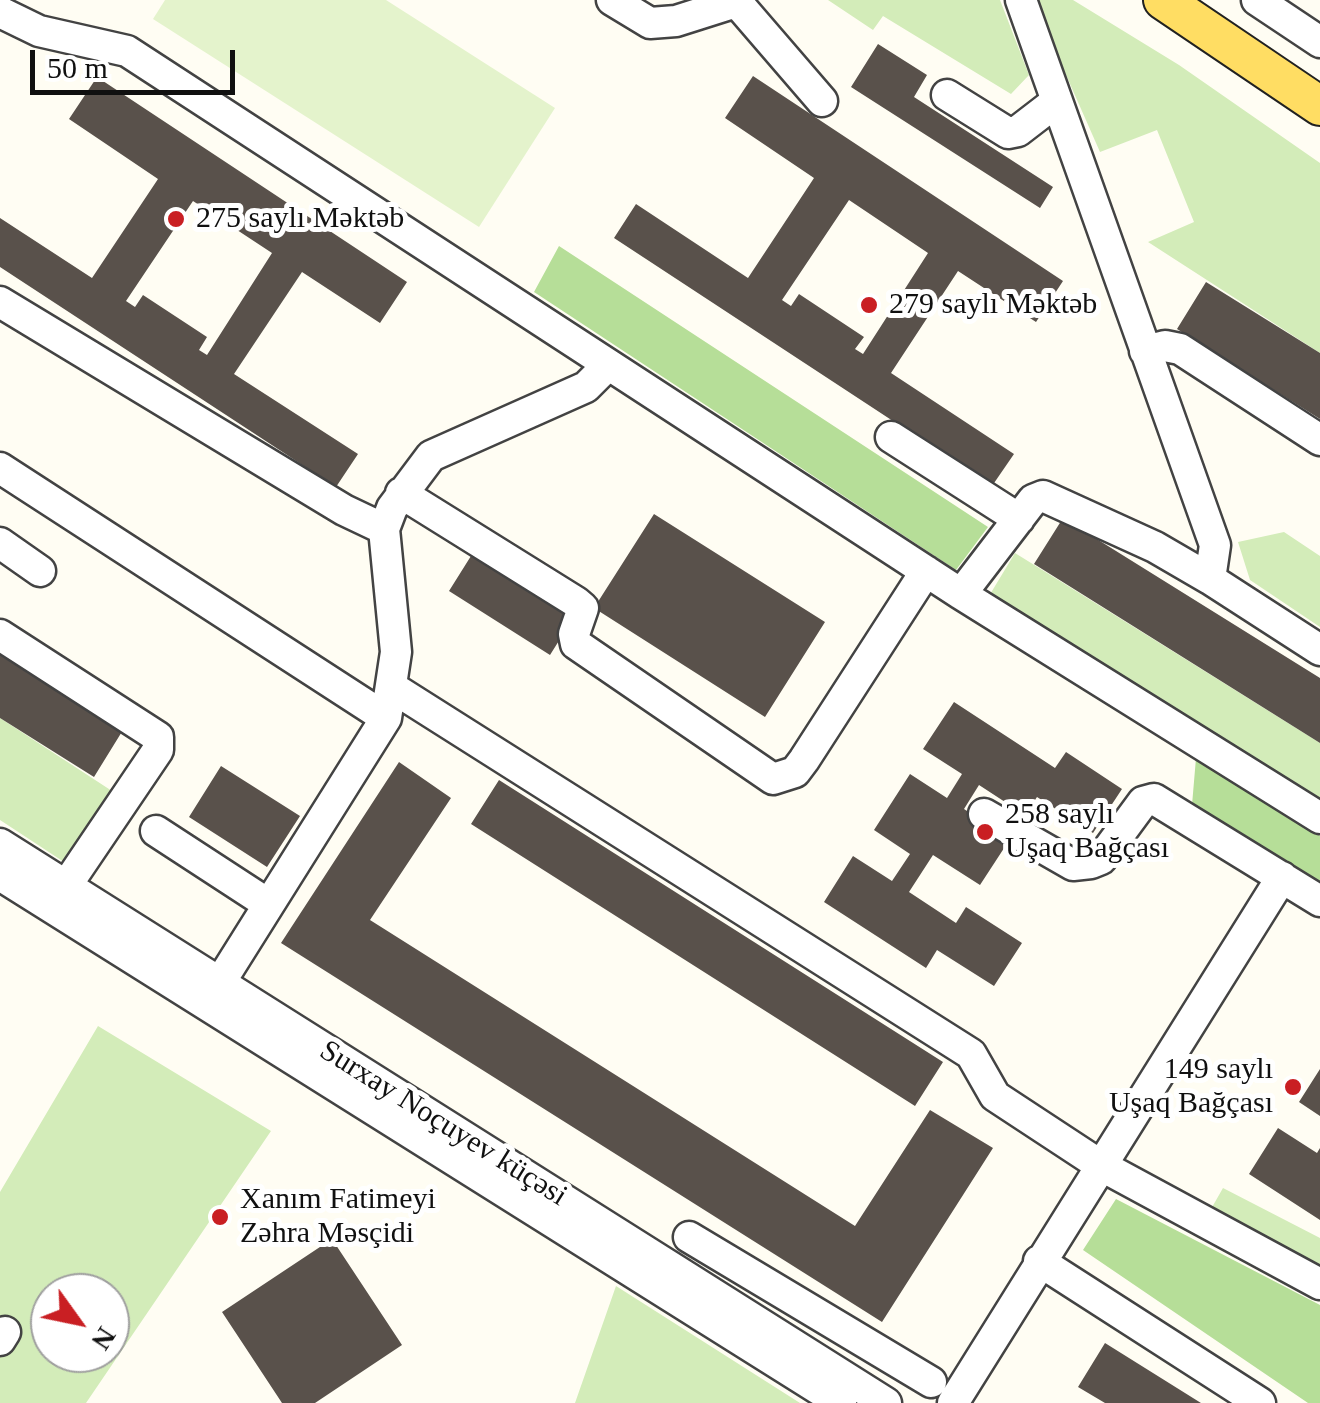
<!DOCTYPE html>
<meta charset="utf-8">
<style>
body{margin:0}
#map{position:relative;width:1320px;height:1403px;overflow:hidden;background:#fffdf3;font-family:Georgia,serif}
canvas{display:block}
.north{position:absolute;left:30px;top:1273px;width:100px;height:100px;box-sizing:border-box;background:#fff;border:2px solid #9f9f9f;border-radius:50%;rotate:123deg;font-size:28px;font-weight:700;line-height:40px;text-align:center;color:#101010}
.north::after{content:'';display:block;margin:auto;width:35px;height:45px;background:#c91f23;clip-path:polygon(50% 0,100% 100%,50% 72%,0 100%)}
.scale{position:absolute;left:30px;top:50px;width:205px;height:45px;box-sizing:border-box;border:5px solid #101010;border-top:0;padding-left:12px;font-size:30px;line-height:35px;white-space:nowrap;color:#101010;-webkit-text-stroke:8px #fff;paint-order:stroke}
</style>
<div id="map">
<canvas width="1320" height="1403"></canvas>
<div class="north">N</div>
<div class="scale">50 m</div>
</div>
<script>
const ctx = document.querySelector('canvas').getContext('2d');
ctx.lineJoin = 'round';
function fillPath(path, color) { ctx.fillStyle = color; ctx.fill(path, 'evenodd'); }
const poly = rows => new Path2D(rows.map(r => 'M' + r).join(''));
function strokePath(path, color, width, dash) { ctx.strokeStyle = color; ctx.lineWidth = width; ctx.lineCap = dash ? 'butt' : 'round'; ctx.setLineDash(dash || []); ctx.stroke(path); }
function label(font, color, halo, rows, align = 'center') {
  ctx.font = font + ' Georgia,serif'; ctx.lineWidth = 10; ctx.setLineDash([]); ctx.textBaseline = 'middle'; ctx.strokeStyle = halo; ctx.fillStyle = color; for (const [text, x, y, turn = 0] of rows) {
    ctx.save(); ctx.translate(x, y); ctx.rotate((+turn || 0) * Math.PI / 180); ctx.textAlign = isNaN(turn) ? turn : align; if (halo) ctx.strokeText(text, 0, 0); ctx.fillText(text, 0, 0); ctx.restore();
  }
}
fillPath(poly([
 [828,0,1000,0,1029,75,1011,94,883,16,873,30],
 [1033,0,1073,0,1179,65,1320,163,1320,353,1148,242,1194,222,1157,130,1100,152],
 [1284,532,1320,556,1320,627,1250,580,1238,542],
 [1015,553,1320,743,1320,809,989,596],
 [0,718,112,791,64,862,0,820],
 [98,1026,271,1131,86,1403,0,1403,0,1192],
 [50,1293,110,1293,110,1353,50,1353],
 [1223,1188,1320,1238,1320,1266,1211,1209],
 [616,1286,800,1403,575,1403]
]), '#d3ecb9');
fillPath(poly([
 [559,246,988,527,956,570,534,292],
 [1196,758,1320,836,1320,886,1192,805],
 [1116,1199,1320,1305,1320,1403,1308,1403,1083,1250]
]), '#b6de98');
fillPath(poly([
 [165,0,386,0,555,108,479,227,153,19]
]), '#e4f3cc');
fillPath(poly([
 [878,44,927,75,914,97,1053,187,1040,208,851,87],
 [753,76,1063,281,1036,322,958,271,891,373,1014,454,992,486,614,238,636,204,748,278,814,178,725,118],
 [849,200,928,253,863,354,855,349,864,337,799,294,791,306,782,300],
 [97,77,407,282,380,323,302,272,234,374,358,454,336,487,0,267,0,218,92,278,158,179,69,119],
 [193,201,272,253,207,355,199,350,207,337,143,295,135,307,126,301],
 [1206,282,1320,353,1320,419,1177,329],
 [654,514,825,622,765,717,594,608],
 [1063,518,1320,678,1320,743,1034,564],
 [476,548,577,612,550,655,449,591],
 [0,653,123,730,94,777,0,718],
 [954,702,1055,768,1066,752,1122,789,1093,833,1037,797,1025,815,979,785,964,809,1010,839,980,885,933,855,909,892,956,923,966,907,1022,943,994,986,937,950,926,968,824,902,853,856,892,881,910,854,874,830,910,774,947,798,962,774,923,749],
 [399,762,451,798,370,920,855,1226,930,1110,993,1148,882,1322,281,943],
 [221,766,300,816,267,867,189,817],
 [499,780,943,1062,915,1106,471,824],
 [1320,1069,1320,1116,1299,1102],
 [1278,1128,1317,1153,1320,1148,1320,1220,1249,1174],
 [332,1239,402,1345,315,1403,282,1403,222,1312],
 [1105,1343,1201,1403,1105,1403,1078,1387]
]), '#59514b');
const minor = poly([
 [612,0,650,23,676,21,736,2],
 [735,0,822,101],
 [1021,0,1215,545,1210,579,1320,650],
 [1257,0,1320,42],
 [0,12,39,31,127,51,961,594,1320,818],
 [947,95,1008,133,1018,131,1057,101],
 [0,302,344,510,384,529],
 [1145,351,1165,346,1180,349,1320,440],
 [891,437,1019,519],
 [0,468,386,718],
 [401,493,576,602,583,608,574,634,576,644,773,779,795,772,804,760,926,571],
 [0,543,40,571],
 [961,594,1033,500,1043,496,1155,547,1210,579],
 [0,635,158,737,158,750,66,886],
 [393,688,971,1054,995,1096,1100,1165,1320,1284],
 [984,814,1073,865,1091,863,1101,859,1143,802,1154,799,1320,901],
 [156,831,268,904],
 [0,844,886,1403],
 [0,875,841,1403],
 [219,984,386,718,396,652,384,529,392,508,431,456,586,387,608,365],
 [689,1237,931,1382],
 [1039,1261,1260,1403],
 [0,1340,5,1332],
 [953,1403,1282,877]
]);
const major = poly([
 [1163,0,1320,106]
]);
strokePath(minor, '#434343', 35);
strokePath(major, '#212121', 42);
strokePath(minor, '#fff', 30);
strokePath(major, '#ffdd63', 38);
for (const [x, y, r, color] of [
 [176,219,10,"#c91f23"],
 [869,305,10,"#c91f23"],
 [985,832,10,"#c91f23"],
 [1293,1087,10,"#c91f23"],
 [220,1217,10,"#c91f23"]
]) { const dot = new Path2D(); dot.arc(x, y, r, 0, 2 * Math.PI); ctx.fillStyle = color; ctx.fill(dot); strokePath(dot, '#fff', 4); }
label('30px', '#101010', '#fff', [
 ["275 saylı Məktəb",196,219],
 ["279 saylı Məktəb",889,305],
 ["258 saylı",1005,815],
 ["Uşaq Bağçası",1005,849],
 ["149 saylı",1273,1070,"right"],
 ["Uşaq Bağçası",1273,1104,"right"],
 ["Xanım Fatimeyi",240,1200],
 ["Zəhra Məsçidi",240,1234]
], 'left');
label('30px', '#101010', '#fff', [
 ["Surxay Noçuyev küçəsi",443,1124,32]
]);
</script>
